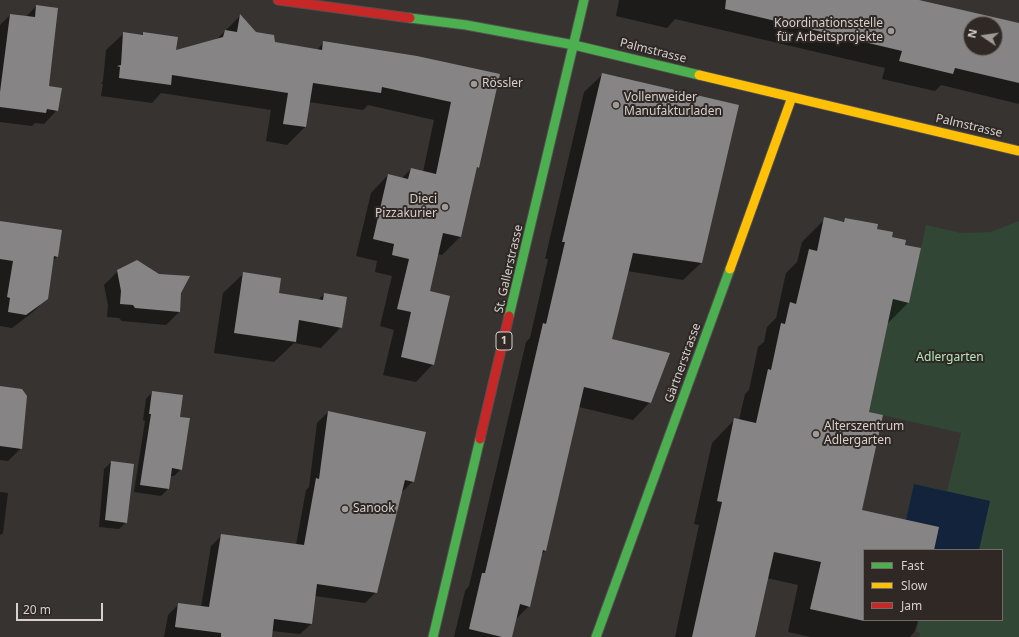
<!DOCTYPE html>
<meta charset="utf-8">
<style>
body{margin:0}
#map{position:relative;width:1019px;height:637px;overflow:hidden;background:#363331;font-family:"Noto Sans",sans-serif}
canvas{display:block}
.legend{position:absolute;left:863px;top:549px;width:140px;height:72px;box-sizing:border-box;background:#2f2824;border:1px solid #726c68;margin:0;padding:5px 7px;list-style:none;font-size:12px;color:#d6d1cf}
.legend li{display:flex;align-items:center;gap:8px;height:20px}
.legend b{width:20px;border:1px solid #726c68}
.north{position:absolute;left:963px;top:16px;width:40px;height:40px;box-sizing:border-box;background:#2f2824;border:1px solid #726c68;border-radius:50%;rotate:283deg;font-size:11px;font-weight:700;line-height:16px;text-align:center;color:#d6d1cf}
.north::after{content:'';display:block;margin:auto;width:14px;height:18px;background:#9e9a98;clip-path:polygon(50% 0,100% 100%,50% 72%,0 100%)}
.scale{position:absolute;left:16px;top:603px;width:87px;height:18px;box-sizing:border-box;border:2px solid #d6d1cf;border-top:0;padding-left:5px;font-size:12px;line-height:14px;white-space:nowrap;color:#d6d1cf;-webkit-text-stroke:3px #2f2824;paint-order:stroke}
</style>
<div id="map">
<canvas width="1019" height="637"></canvas>
<ul class="legend">
<li><b style="height:5px;background:#4caf50"></b>Fast</li>
<li><b style="height:5px;background:#ffc107"></b>Slow</li>
<li><b style="height:5px;background:#c62828"></b>Jam</li>
</ul>
<div class="north">N</div>
<div class="scale">20 m</div>
</div>
<script>
const ctx = document.querySelector('canvas').getContext('2d');
ctx.lineJoin = 'round';
function fillPath(path, color) { ctx.fillStyle = color; ctx.fill(path, 'evenodd'); }
const poly = rows => new Path2D(rows.map(r => 'M' + r).join(''));
function strokePath(path, color, width, dash) { ctx.strokeStyle = color; ctx.lineWidth = width; ctx.lineCap = dash ? 'butt' : 'round'; ctx.setLineDash(dash || []); ctx.stroke(path); }
function label(font, color, halo, rows, align = 'center') {
  ctx.font = font + ' "Noto Sans",sans-serif'; ctx.lineWidth = 4; ctx.setLineDash([]); ctx.textBaseline = 'middle'; ctx.strokeStyle = halo; ctx.fillStyle = color; for (const [text, x, y, turn = 0] of rows) {
    ctx.save(); ctx.translate(x, y); ctx.rotate((+turn || 0) * Math.PI / 180); ctx.textAlign = isNaN(turn) ? turn : align; if (halo) ctx.strokeText(text, 0, 0); ctx.fillText(text, 0, 0); ctx.restore();
  }
}
fillPath(poly([
 [1019,221,1019,637,919,637,920,633,916,632,919,620,1002,620,1002,550,934,550,939,527,906,520,914,484,947,491,961,433,869,412,893,299,909,303,926,225,961,233,990,232]
]), '#314634');
fillPath(poly([
 [914,484,990,501,979,550,934,550,939,527,906,520]
]), '#13233c');
fillPath(poly([
 [619,0,915,0,1019,24,1019,104,941,85,935,91,882,79,885,68,675,19,667,28,616,16],
 [971,24,995,24,995,48,971,48],
 [36,6,48,87,57,110,44,124,35,123,32,126,0,122,0,25,10,15,26,17],
 [240,16,256,33,274,43,317,50,324,42,499,75,478,167,475,170,460,237,442,255,437,254,429,292,433,364,416,382,383,375,394,330,380,326,392,276,375,272,377,261,356,256,371,193,388,175,402,178,411,169,423,172,434,120,368,105,363,110,309,102,305,127,287,145,266,141,271,110,161,93,152,103,101,96,103,84,101,84,103,81,106,50,124,33,141,35,144,33,175,51,216,40],
 [602,75,701,263,683,280,627,271,611,340,650,402,633,420,579,407,545,551,541,555,529,606,515,620,511,637,454,637,465,591,469,586,526,342,530,338,548,259,545,259,584,92],
 [825,219,842,222,846,219,876,230,904,246,908,303,887,324,867,413,861,511,933,550,864,550,864,620,918,620,915,631,910,637,811,637,788,632,798,585,767,578,754,637,675,637,699,525,694,524,712,443,735,419,739,420,745,394,749,390,758,347,764,342,767,327,776,318,786,273,797,262,802,242],
 [0,222,57,256,53,261,47,298,33,312,12,328,0,326],
 [118,271,180,293,179,312,166,325,122,321,119,318,107,317,108,305,104,285],
 [244,273,278,294,318,300,324,294,341,327,321,348,294,343,274,362,214,353,223,293],
 [0,387,21,448,8,461,0,460],
 [152,392,178,417,181,469,174,476,170,476,168,489,161,496,134,492,145,421,143,420,146,399],
 [328,412,413,481,402,492,376,592,365,603,315,596,311,624,300,634,272,631,271,637,164,637,168,615,179,604,201,607,211,546,222,535,296,545,306,490,309,487,317,423],
 [111,462,126,522,119,529,99,527,104,469],
 [0,492,8,493,3,533,0,535]
]), '#0007');
fillPath(poly([
 [726,0,919,0,1019,23,1019,83,955,68,953,74,899,61,902,51,725,9],
 [971,24,995,24,995,48,971,48],
 [36,5,58,8,49,86,62,88,58,111,47,109,46,113,0,107,0,92,10,14,35,17],
 [240,14,256,32,274,35,275,42,322,50,323,41,417,56,500,74,479,168,477,167,461,237,443,233,430,291,450,296,434,365,401,357,411,312,397,309,409,259,392,255,394,244,373,239,388,174,408,179,411,168,436,174,451,102,382,87,381,93,313,83,306,127,283,124,288,93,172,75,171,85,119,78,120,67,117,66,121,65,123,32,143,35,143,32,178,37,176,50,223,37,225,30,237,32],
 [602,73,739,105,702,263,633,253,612,339,670,353,651,403,584,387,546,551,543,550,530,607,520,604,512,637,502,637,469,629,482,573,485,573,543,323,546,324,565,242,562,242],
 [824,217,844,222,845,218,878,224,877,229,893,232,892,237,906,240,905,245,921,248,909,303,893,299,869,412,883,415,862,510,939,527,934,550,864,550,864,621,810,609,821,562,774,552,755,637,692,637,722,502,717,501,734,418,756,423,768,369,771,370,781,323,785,324,790,302,796,304,809,249,817,251],
 [0,221,62,230,58,257,54,256,48,299,26,315,8,312,10,298,7,297,13,261,0,259],
 [137,260,159,274,190,276,181,293,180,312,135,308,133,305,120,304,121,291,117,270],
 [243,272,281,278,279,293,323,300,324,293,347,297,342,328,299,320,296,342,234,333],
 [0,386,22,389,27,396,22,449,0,446],
 [152,391,183,395,180,417,190,418,182,470,172,468,169,489,140,485,151,414,149,414],
 [328,411,426,432,414,482,405,480,377,593,317,584,312,624,274,619,272,637,221,637,221,633,175,627,178,603,209,607,221,534,304,545,316,478,319,479],
 [111,461,134,464,127,523,105,520]
]), '#868485');
const fast = poly([
 [410,18,466,25,574,45,699,75],
 [509,316,584,0],
 [433,637,480,439],
 [596,637,730,269]
]);
const slow = poly([
 [699,75,1019,151],
 [730,269,792,97]
]);
const jam = poly([
 [278,0,410,18],
 [480,439,509,316]
]);
strokePath(fast, '#524f4e', 11);
strokePath(slow, '#524f4e', 11);
strokePath(jam, '#524f4e', 11);
strokePath(fast, '#4caf50', 9);
strokePath(slow, '#ffc107', 9);
strokePath(jam, '#c62828', 9);
for (const [x, y, r, color] of [
 [891,31,4,"#9e9a98"],
 [474,84,4,"#9e9a98"],
 [616,105,4,"#9e9a98"],
 [445,207,4,"#9e9a98"],
 [816,434,4,"#9e9a98"],
 [345,509,4,"#9e9a98"]
]) { const dot = new Path2D(); dot.arc(x, y, r, 0, 2 * Math.PI); ctx.fillStyle = color; ctx.fill(dot); strokePath(dot, '#2f2824', 1.5); }
for (const [x, y, w] of [
 [504,341,16]
]) { const box = new Path2D(); box.roundRect(x - w / 2, y - 9, w, 18, 3); ctx.fillStyle = '#2f2824'; ctx.fill(box); strokePath(box, '#d6d1cf', 1); }
label('bold 11px', '#d6d1cf', null, [
 ["1",504,341]
]);
label('12px', '#d6d1cf', '#2f2824', [
 ["Koordinationsstelle",883,24,"right"],
 ["für Arbeitsprojekte",883,38,"right"],
 ["Rössler",482,84],
 ["Vollenweider",624,98],
 ["Manufakturladen",624,112],
 ["Dieci",437,200,"right"],
 ["Pizzakurier",437,214,"right"],
 ["Alterszentrum",824,427],
 ["Adlergarten",824,441],
 ["Sanook",353,509]
], 'left');
label('12px', '#d6d1cf', '#2f2824', [
 ["Palmstrasse",653,51,14],
 ["Palmstrasse",969,126,13],
 ["St. Gallerstrasse",509,269,-77],
 ["Gärtnerstrasse",683,363,-70]
]);
label('12px', '#b2e9b9', '#2f2824', [
 ["Adlergarten",950,358]
]);
</script>
